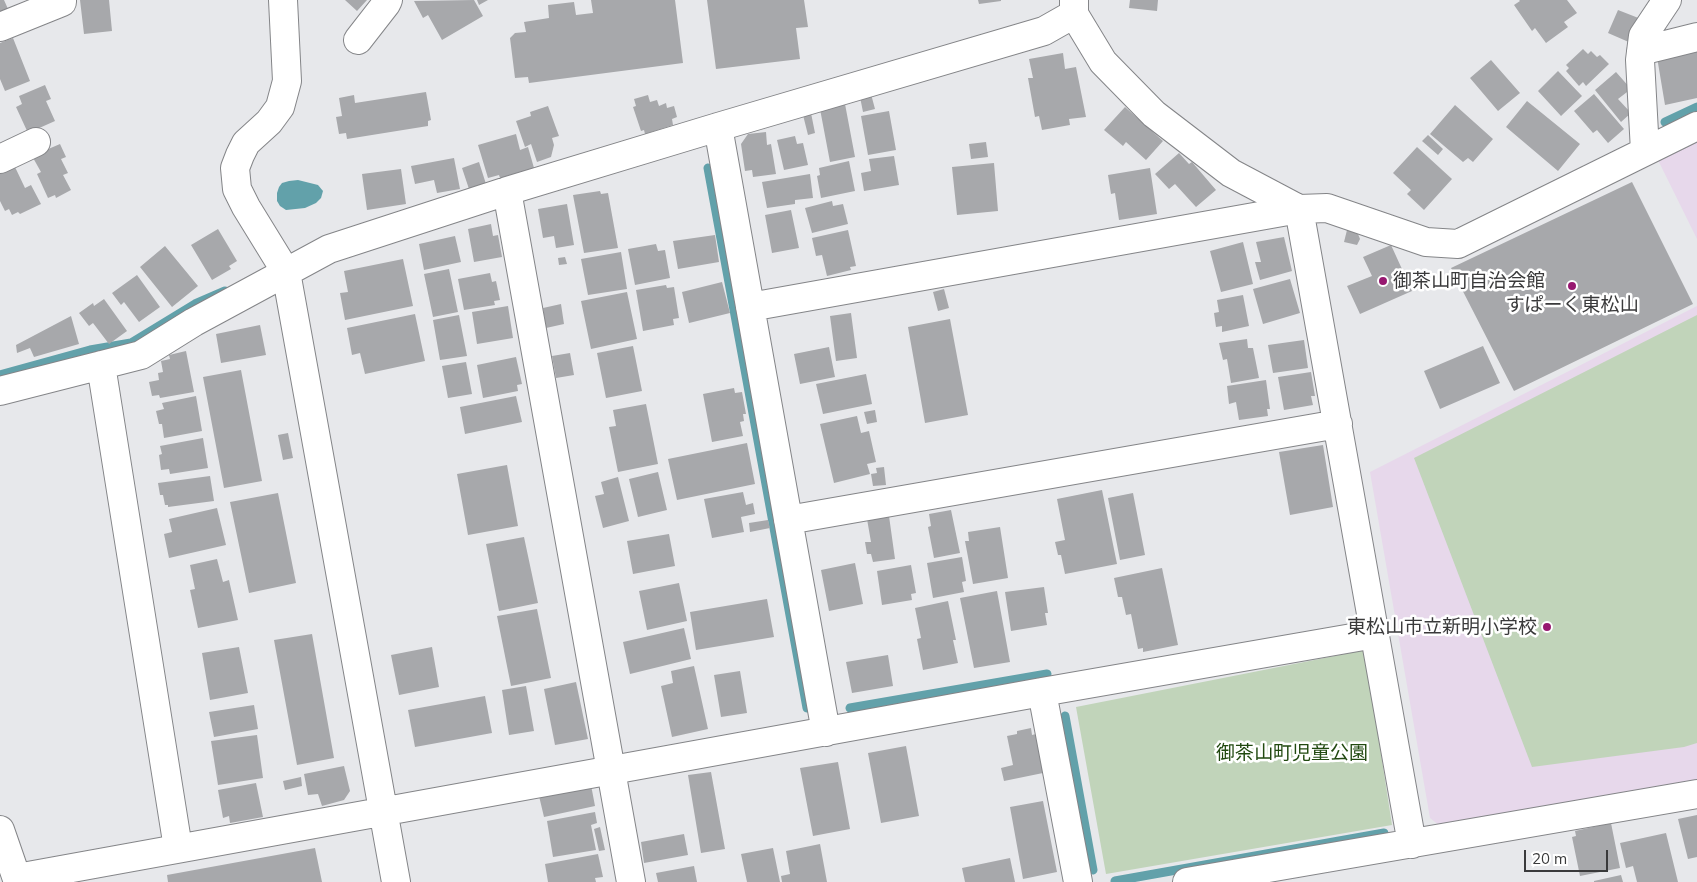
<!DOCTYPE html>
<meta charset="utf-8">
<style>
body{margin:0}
#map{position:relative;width:1697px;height:882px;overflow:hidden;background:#e7e8eb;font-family:Mulish,sans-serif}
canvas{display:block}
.scale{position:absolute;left:1524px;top:850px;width:84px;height:22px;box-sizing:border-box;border:2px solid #3a3a3b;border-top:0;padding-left:6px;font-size:15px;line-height:18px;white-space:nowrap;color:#3a3a3b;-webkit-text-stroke:4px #fff;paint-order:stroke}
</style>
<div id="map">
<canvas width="1697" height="882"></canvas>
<div class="scale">20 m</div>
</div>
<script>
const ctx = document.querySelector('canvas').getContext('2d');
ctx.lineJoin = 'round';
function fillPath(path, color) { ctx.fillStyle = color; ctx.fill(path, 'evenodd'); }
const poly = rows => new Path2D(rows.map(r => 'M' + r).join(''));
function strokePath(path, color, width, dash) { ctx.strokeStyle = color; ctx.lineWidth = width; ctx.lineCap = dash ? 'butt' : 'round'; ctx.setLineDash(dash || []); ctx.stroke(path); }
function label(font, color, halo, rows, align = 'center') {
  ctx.font = font + ' Mulish,"Noto Sans JP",sans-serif'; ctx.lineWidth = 5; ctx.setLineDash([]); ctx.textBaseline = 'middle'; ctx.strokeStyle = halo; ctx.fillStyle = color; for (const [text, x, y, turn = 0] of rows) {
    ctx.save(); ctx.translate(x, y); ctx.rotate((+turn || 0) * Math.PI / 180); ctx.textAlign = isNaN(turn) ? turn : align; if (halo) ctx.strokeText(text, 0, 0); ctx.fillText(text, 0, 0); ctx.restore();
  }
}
fillPath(poly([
 [1697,138,1697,239,1657,158],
 [1697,306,1697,782,1440,826,1430,818,1370,472]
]), '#e7d8eb');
fillPath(poly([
 [1697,315,1697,743,1684,747,1532,767,1414,458],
 [1365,650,1392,825,1106,874,1076,707]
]), '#c1d4ba');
fillPath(poly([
 [298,180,318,185,323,191,321,198,316,203,305,208,286,210,280,206,277,201,277,193,279,187,282,183,289,181]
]), '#62a1aa');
strokePath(poly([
 [1665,122,1697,107],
 [708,168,807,708],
 [0,375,90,350,131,343,195,304,225,291],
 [850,708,1047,674],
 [1065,716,1093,870],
 [1115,881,1384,833]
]), '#62a1aa', 9);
fillPath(poly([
 [0,0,4,0,8,9,0,12],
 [80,0,109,0,112,31,84,34],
 [345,0,367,0,357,11],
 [474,0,483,16,442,40,428,15,423,18,414,1],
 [477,0,488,0,479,5],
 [591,0,675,0,683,63,529,83,528,77,515,78,510,38,515,33,526,32,524,22,549,18,548,5,574,2,576,15,593,13],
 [707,0,804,0,808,27,796,28,800,59,716,69],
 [978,0,1001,0,1001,1,979,4],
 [1130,0,1158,0,1157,11,1129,8],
 [1519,0,1567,0,1577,13,1564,22,1568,27,1546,43,1535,28,1532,31,1514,5,1520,1],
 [1618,10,1641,19,1631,43,1608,33],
 [13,38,30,81,5,91,0,79,0,43],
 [1697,45,1697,98,1665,105,1657,57],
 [1583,49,1588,54,1591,51,1597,57,1600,55,1609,64,1586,86,1583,82,1579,86,1566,71,1569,68,1566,65],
 [1063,53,1065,69,1076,67,1086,117,1069,119,1070,125,1042,130,1039,116,1035,117,1028,78,1033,78,1029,59],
 [1491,60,1520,93,1498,111,1470,78],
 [1558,71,1582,96,1561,116,1538,91],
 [1616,72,1631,89,1618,99,1631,113,1621,122,1595,90],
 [45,85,51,99,46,101,55,121,28,133,16,107,22,104,19,96],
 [426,92,431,120,428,121,428,126,347,139,346,133,339,134,336,117,342,116,339,98,354,95,355,103],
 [871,94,875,109,863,112,860,97],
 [1594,94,1624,129,1608,143,1597,130,1593,133,1574,111],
 [648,95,650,102,657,100,659,106,666,103,667,108,674,106,677,117,672,119,673,125,645,134,644,130,641,131,633,107,636,106,634,99],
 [1527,101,1580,144,1558,171,1506,127],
 [845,104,855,157,830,162,820,109],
 [1455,105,1493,139,1473,162,1468,158,1463,162,1430,134],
 [548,106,559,136,552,138,554,145,551,157,537,162,531,144,525,147,516,121,531,116,530,112],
 [1125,107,1163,141,1146,160,1126,142,1123,146,1104,130],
 [889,111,896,150,868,155,861,116],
 [811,113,815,133,808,135,803,115],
 [766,132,767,145,771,144,776,174,753,177,752,170,745,171,741,144,748,134],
 [516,134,520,150,528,147,534,168,500,178,499,175,488,178,478,145],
 [1428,135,1443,149,1438,155,1422,141],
 [795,136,797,144,803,143,808,165,784,170,777,140],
 [986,142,988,157,971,159,969,144],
 [60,144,66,157,61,159,68,173,63,175,71,190,56,198,55,195,48,198,37,174,41,172,32,156],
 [1417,147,1452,179,1424,210,1407,194,1411,190,1393,173],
 [1179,153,1189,164,1192,162,1216,190,1196,207,1175,184,1169,189,1155,174],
 [894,156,899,185,864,191,861,173,871,171,869,159],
 [454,158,460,189,437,193,434,180,415,184,411,166],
 [849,161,855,191,821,198,817,176,820,175,819,168],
 [479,162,486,184,469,189,462,168],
 [994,163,998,211,957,215,952,167],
 [15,167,25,188,31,185,41,204,20,214,18,212,12,215,9,209,5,211,0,201,0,173],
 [1150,168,1157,214,1119,220,1115,193,1111,194,1108,175],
 [401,169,406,204,367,210,362,174],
 [810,174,813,198,795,200,795,204,767,208,762,182],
 [1632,182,1693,304,1514,391,1451,268],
 [600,191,601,194,608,193,618,248,584,253,573,195],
 [832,201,833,206,843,204,848,224,812,233,805,208],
 [567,204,574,245,556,248,554,236,543,238,538,209],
 [791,210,799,248,772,253,765,215],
 [491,224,493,236,498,235,502,257,474,262,468,229],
 [218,229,237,261,229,266,231,269,212,280,191,245],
 [848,230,856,266,850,267,851,270,827,276,822,255,816,256,812,238],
 [1347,230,1358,234,1360,239,1357,245,1344,242],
 [715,235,719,262,678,269,673,241],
 [455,236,461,262,424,270,419,244],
 [1284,237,1292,271,1260,280,1255,262,1261,262,1256,242],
 [1243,242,1253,284,1221,292,1210,251],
 [656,244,658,251,665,250,670,278,635,285,628,249],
 [1391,245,1412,291,1360,314,1347,286,1372,276,1363,257],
 [165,246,198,286,172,307,140,267],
 [621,252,627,289,588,295,581,259],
 [565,257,567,264,559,265,558,258],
 [403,259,413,306,345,320,340,293,348,292,344,271],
 [449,269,458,312,433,317,424,274],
 [490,273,492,282,496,281,500,300,494,301,495,305,464,310,458,279],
 [137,275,160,307,139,322,124,302,121,305,112,293],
 [1290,279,1300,313,1263,324,1253,289],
 [722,282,730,313,689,323,682,292],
 [666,285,667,288,674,287,679,318,673,319,674,325,643,331,636,290],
 [944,289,949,308,938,311,933,292],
 [627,292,637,339,591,349,581,301],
 [1243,295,1249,326,1222,332,1222,326,1216,327,1214,313,1219,312,1217,300],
 [104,299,127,331,109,344,93,323,89,326,79,313,93,303,94,306],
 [561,304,564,324,546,328,543,308],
 [508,306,513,338,477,344,472,312],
 [851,313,857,358,836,361,830,316],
 [415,314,425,361,365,374,360,353,352,355,347,328],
 [459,315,467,356,440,360,433,320],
 [71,316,79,344,34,357,30,348,17,353,16,345],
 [950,319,968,415,925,423,908,327],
 [260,325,266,355,221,363,216,334],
 [1247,339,1248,348,1253,348,1259,378,1231,383,1227,359,1223,360,1219,343],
 [1304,340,1308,368,1273,373,1268,345],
 [633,346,642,391,606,398,597,353],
 [1483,346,1500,383,1440,409,1424,371],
 [829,347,835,377,800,384,794,354],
 [186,351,194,392,160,398,159,395,152,396,149,382,159,380,158,373,163,372,161,361,170,359,169,355],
 [570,353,574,375,556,378,552,356],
 [516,357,522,384,517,385,518,391,483,398,477,365],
 [466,362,472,394,448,398,442,366],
 [241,370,262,481,224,488,203,377],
 [1311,372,1315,396,1311,396,1313,405,1284,410,1278,377],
 [866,374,872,404,823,414,816,384],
 [1266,380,1270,409,1267,409,1268,416,1239,420,1236,402,1229,404,1227,386],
 [734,388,735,393,742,392,746,414,743,414,744,421,740,422,743,436,712,442,703,394],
 [196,396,202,431,164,438,162,424,159,424,156,411,164,409,162,403],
 [516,396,522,422,465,434,460,407],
 [646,404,658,464,618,472,609,427,616,426,613,410],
 [875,410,877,422,867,424,864,412],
 [857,416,861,433,869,431,876,462,867,464,870,474,834,483,820,424],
 [288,433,293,458,283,460,278,435],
 [203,438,208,468,170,474,169,469,161,470,159,455,162,454,160,446],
 [747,443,755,484,677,500,668,459],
 [1323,445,1333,507,1290,515,1279,452],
 [507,465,518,526,468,535,457,474],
 [884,467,886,485,873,486,871,474,877,473,876,468],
 [658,472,667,510,638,517,629,479],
 [210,476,214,501,168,507,168,505,165,505,163,495,160,495,158,483],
 [618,477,629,521,603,528,595,496,604,494,601,482],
 [1102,490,1117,564,1065,574,1061,555,1058,555,1055,542,1065,540,1057,499],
 [743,492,746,505,753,503,755,514,741,517,744,532,712,538,704,499],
 [278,493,296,583,249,593,230,502],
 [1133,493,1145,555,1120,560,1108,498],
 [217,508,226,545,169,558,164,534,172,532,169,519],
 [951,510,960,553,934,558,928,527,931,526,929,514],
 [889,516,895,559,873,562,871,554,867,554,865,542,871,542,867,519],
 [768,520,770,528,750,532,749,523],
 [1000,527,1008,578,973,584,965,541,969,541,968,532],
 [669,534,675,566,633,574,627,541],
 [524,537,538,603,499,611,486,544],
 [962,557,966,581,962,582,964,592,933,598,927,563],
 [217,559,223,582,229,580,238,620,198,628,190,590,195,589,190,565],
 [855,563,863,604,829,611,821,570],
 [911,565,916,593,911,594,912,600,882,605,877,571],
 [1162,568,1178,645,1143,652,1143,648,1138,649,1131,614,1126,615,1122,597,1118,597,1114,578],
 [679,583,687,621,647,630,639,591],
 [1044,587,1048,613,1045,613,1047,625,1011,631,1005,592],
 [997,591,1010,662,974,668,960,598],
 [767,599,774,637,696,650,690,612],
 [948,601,956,640,953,640,958,663,923,670,917,639,921,638,915,608],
 [537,609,551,678,511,686,497,616],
 [684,628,691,659,630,674,623,642],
 [312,634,334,758,297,765,274,640],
 [239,647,248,693,210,700,202,653],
 [432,647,439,687,399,695,391,655],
 [888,655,893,686,852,693,846,662],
 [694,666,708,729,672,737,661,686,673,683,671,671],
 [740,671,747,713,721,717,714,675],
 [576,682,588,739,555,745,544,689],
 [526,686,534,731,509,735,502,690],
 [485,696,492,733,415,747,408,710],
 [254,705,258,729,214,737,209,712],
 [1031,728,1032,735,1036,734,1043,773,1004,781,1001,768,1013,765,1007,736,1017,734,1017,731],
 [257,735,263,778,218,785,211,741],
 [906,746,919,816,881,823,868,753],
 [838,762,850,829,813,836,800,768],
 [344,766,350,791,344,800,322,806,318,794,308,795,304,774],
 [711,772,725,849,701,853,688,775],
 [301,777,302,786,285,790,283,781],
 [256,783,263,817,230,823,229,816,223,818,218,790],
 [591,785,595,806,544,817,539,796],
 [1043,801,1057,872,1023,879,1010,807],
 [595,812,597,823,591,825,596,850,553,857,547,821],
 [1697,815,1697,857,1688,859,1678,819],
 [1611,823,1620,868,1580,876,1572,837,1576,836,1575,831],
 [600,827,605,850,599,851,594,829],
 [1666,833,1678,882,1637,882,1633,866,1626,868,1620,843],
 [684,834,688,855,644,863,641,842],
 [820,844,827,882,782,882,781,876,790,874,786,851],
 [315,848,322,882,168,882,167,875],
 [773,848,780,882,747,882,741,854],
 [598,854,603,877,595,878,596,882,548,882,545,864],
 [1010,858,1015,882,965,882,962,868],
 [694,866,697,882,658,882,656,873],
 [1621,875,1623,882,1594,882,1594,881]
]), '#a7a8ab');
const minor = poly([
 [283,0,287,81,280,107,269,122,246,143,240,155,235,168,237,189,246,207,286,272,396,882],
 [1074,0,1074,14,1103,62,1154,114,1231,173,1299,209],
 [0,27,62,2,62,0],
 [358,40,386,4,388,0],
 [1641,51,1697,37],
 [718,127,826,732],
 [1645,151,1640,60,1643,36,1667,0],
 [0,159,36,142],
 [507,191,631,882],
 [1299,209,1412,844],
 [750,307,1299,209,1327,208,1426,242,1458,244,1697,126],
 [101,365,178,848],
 [0,391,141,355,194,322,329,249,507,191,718,127,1044,31,1074,14],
 [788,520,1338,424],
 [1042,692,1078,882],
 [0,830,18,882],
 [17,878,1042,692,1375,634],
 [1187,882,1697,794]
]);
strokePath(minor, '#848588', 30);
strokePath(minor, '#fff', 28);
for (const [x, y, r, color] of [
 [1383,281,5,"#971870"],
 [1572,286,5,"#971870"],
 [1547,627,5,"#971870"]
]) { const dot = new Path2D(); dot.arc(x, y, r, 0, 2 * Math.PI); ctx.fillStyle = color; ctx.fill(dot); strokePath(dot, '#fff', 2); }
label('19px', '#3a3a3b', '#fff', [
 ["御茶山町自治会館",1393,281],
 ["すぱーく東松山",1572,305,"center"],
 ["東松山市立新明小学校",1537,627,"right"]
], 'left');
label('19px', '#214910', '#fff', [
 ["御茶山町児童公園",1292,753]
]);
</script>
